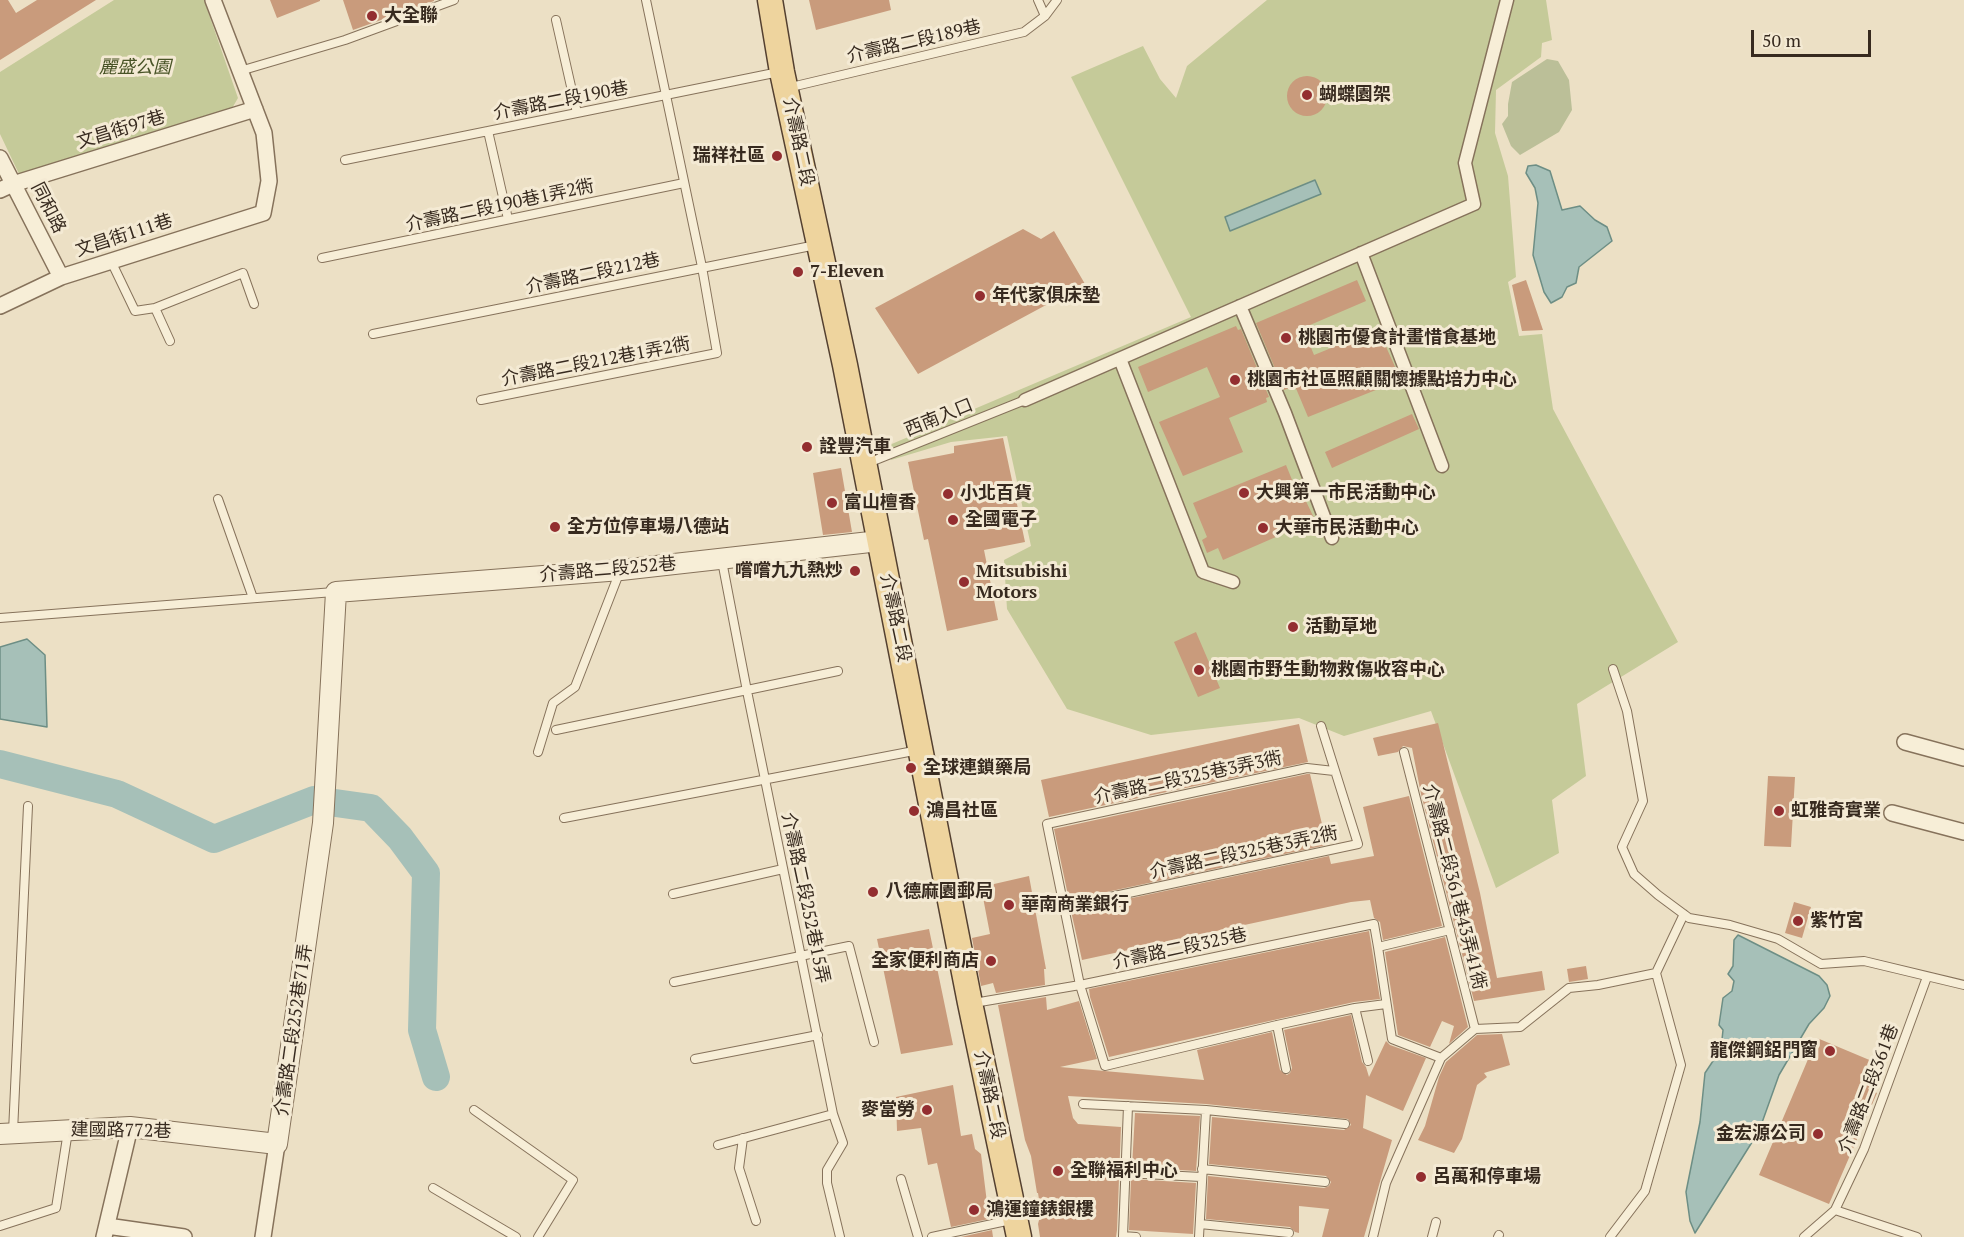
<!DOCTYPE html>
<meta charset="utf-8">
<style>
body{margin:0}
#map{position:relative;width:1964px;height:1237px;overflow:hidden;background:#ece0c5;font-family:"PT Serif",serif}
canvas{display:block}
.scale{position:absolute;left:1751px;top:30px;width:120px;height:27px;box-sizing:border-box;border:3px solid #372a1f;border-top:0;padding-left:8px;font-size:18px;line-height:21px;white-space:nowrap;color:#372a1f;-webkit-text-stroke:4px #f4ead4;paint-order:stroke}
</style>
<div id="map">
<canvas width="1964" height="1237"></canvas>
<div class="scale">50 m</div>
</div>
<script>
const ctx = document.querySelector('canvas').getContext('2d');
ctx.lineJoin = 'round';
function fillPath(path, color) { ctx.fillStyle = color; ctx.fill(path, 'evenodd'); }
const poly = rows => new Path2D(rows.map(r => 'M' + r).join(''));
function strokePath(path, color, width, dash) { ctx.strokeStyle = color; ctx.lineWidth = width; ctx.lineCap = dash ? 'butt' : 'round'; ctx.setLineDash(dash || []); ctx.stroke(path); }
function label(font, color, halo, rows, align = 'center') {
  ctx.font = font + ' "PT Serif","Noto Sans TC",serif'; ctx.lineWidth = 6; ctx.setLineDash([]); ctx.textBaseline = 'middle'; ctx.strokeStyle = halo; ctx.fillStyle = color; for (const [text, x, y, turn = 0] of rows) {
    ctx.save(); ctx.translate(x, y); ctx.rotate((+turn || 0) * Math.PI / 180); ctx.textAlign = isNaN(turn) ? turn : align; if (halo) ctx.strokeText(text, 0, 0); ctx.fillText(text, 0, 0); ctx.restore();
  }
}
fillPath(poly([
 [114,0,204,0,238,98,231,110,20,176,0,134,0,72],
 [1267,0,1546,0,1552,40,1542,43,1541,57,1496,90,1495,133,1508,176,1516,277,1508,282,1519,336,1542,334,1553,409,1678,642,1577,704,1586,776,1552,800,1559,853,1496,888,1431,711,1344,736,1299,718,1151,735,1067,709,1007,609,1004,560,1031,546,1007,436,951,442,891,460,887,446,1191,317,1071,77,1143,46,1160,79,1176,98,1187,66]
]), '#c5ca99');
fillPath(poly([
 [1547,59,1558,61,1569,80,1572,110,1559,132,1520,155,1511,146,1502,124,1508,116,1508,104,1512,82]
]), '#bbbf98');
const water = poly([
 [1536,165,1550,171,1562,210,1580,206,1595,220,1607,227,1612,241,1579,267,1576,283,1567,287,1562,297,1551,303,1544,292,1533,255,1538,203,1535,188,1526,173,1528,166,1536,165],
 [1315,180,1321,194,1230,231,1225,217,1315,180],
 [27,639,45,655,47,727,0,719,0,647,27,639],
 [1738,935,1819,976,1827,985,1830,996,1824,1008,1809,1024,1779,1075,1759,1131,1695,1233,1690,1221,1686,1192,1700,1122,1705,1073,1721,1049,1723,1030,1719,1025,1723,998,1732,991,1734,981,1728,974,1733,966,1734,940,1738,935]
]);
fillPath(water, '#a6c0b8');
strokePath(water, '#6d8e85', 1.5);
strokePath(poly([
 [0,764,117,794,214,839,314,800,371,808,400,838,426,873,422,1030,436,1077]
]), '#a6c0b8', 28);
fillPath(poly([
 [0,0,8,0,16,13,37,0,96,0,0,60],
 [270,0,320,0,320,1,277,18],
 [343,0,434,0,434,1,353,30],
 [809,0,889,0,891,10,816,30],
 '1287 96a20 20 0 1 1 40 0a20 20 0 1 1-40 0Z',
 [1023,229,1041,239,1054,231,1085,284,918,374,875,308],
 [1357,280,1366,301,1303,328,1314,355,1378,329,1401,380,1308,417,1295,386,1284,390,1256,323],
 [1526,280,1543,330,1522,331,1512,285],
 [1236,326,1238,330,1241,329,1269,397,1266,398,1267,402,1229,418,1243,452,1183,476,1159,422,1220,397,1207,367,1148,392,1138,367],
 [1412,414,1419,429,1332,468,1325,452],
 [1003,438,1025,542,984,550,998,620,947,631,928,539,924,540,908,462,954,453,954,446],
 [1286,465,1299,497,1303,495,1315,520,1223,560,1218,548,1207,553,1202,540,1207,537,1193,503],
 [841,468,852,532,823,535,813,473],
 [1196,632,1220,688,1198,697,1174,642],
 [1438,723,1480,893,1497,978,1542,971,1545,990,1474,1001,1421,794,1412,748,1403,746,1398,752,1378,756,1373,738],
 [1299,724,1308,762,1049,817,1041,780],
 [1307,774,1310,774,1327,845,1069,900,1054,829],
 [1768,776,1795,777,1791,847,1764,846],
 [1409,796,1442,926,1383,940,1380,922,1374,918,1370,900,1351,902,1082,960,1071,911,1329,856,1331,864,1374,856,1363,807],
 [1029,876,1046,969,1044,969,1045,985,996,993,993,983,981,986,972,938,990,934,981,887],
 [1794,902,1811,907,1802,938,1785,933],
 [929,929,953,1045,901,1054,877,939],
 [1369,931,1380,999,1354,1002,1109,1057,1090,997,1089,989],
 [1445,937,1468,1027,1449,1044,1454,1026,1442,1021,1430,1047,1398,1035,1385,952],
 [1586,966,1588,979,1569,982,1567,969],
 [1046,997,1047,1010,1079,1001,1097,1059,1060,1067,1204,1080,1197,1050,1272,1032,1280,1070,1287,1075,1290,1073,1292,1068,1284,1030,1351,1015,1362,1062,1366,1067,1369,1077,1386,1041,1390,1045,1426,1058,1403,1111,1366,1095,1363,1128,1392,1140,1364,1237,1322,1237,1329,1209,1299,1206,1299,1233,1295,1232,1290,1227,1206,1219,1208,1176,1324,1188,1329,1186,1331,1182,1326,1176,1209,1164,1212,1117,1344,1130,1351,1125,1348,1119,1206,1104,1068,1096,1073,1118,1078,1124,1121,1127,1117,1230,1116,1237,1040,1237,1038,1224,1041,1212,1038,1193,1037,1193,1031,1156,1025,1140,998,1005],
 [1502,1034,1510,1065,1484,1073,1487,1077,1477,1085,1462,1139,1454,1153,1418,1140,1425,1126,1439,1077,1446,1062,1477,1035],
 [1817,1038,1879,1064,1868,1089,1877,1093,1829,1204,1759,1175],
 [953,1085,961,1136,972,1134,975,1149,981,1154,989,1219,951,1227,937,1163,928,1165,921,1128,897,1131,896,1097],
 [1135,1113,1200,1116,1196,1171,1132,1167],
 [1131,1179,1196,1183,1193,1234,1129,1230],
 [992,1230,993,1237,961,1237]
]), '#c99b7c');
const service = poly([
 [1038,0,1045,16],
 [556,20,577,113],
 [240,71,345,40,454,0],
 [787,88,1024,32,1045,16,1057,0],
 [488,131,508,219],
 [345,160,779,72],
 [322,258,684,183],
 [111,261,135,311,155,308,243,273,254,304],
 [155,308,170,341],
 [373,334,816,245],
 [481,400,717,353,702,267,646,0],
 [868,463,1025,400],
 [218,499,253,598],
 [722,561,747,691,833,1114,843,1143,827,1170,827,1183,840,1237],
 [0,618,334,592],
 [1613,669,1627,711,1643,801,1622,847,1634,874,1658,895,1689,918,1730,925,1778,939,1821,964,1864,961,1964,985],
 [556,730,838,671],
 [538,752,553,703,575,687,620,571],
 [1404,752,1475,1029],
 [1334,771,1307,768,1047,824,1080,985,1105,1066,1277,1025,1355,1008,1386,1004],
 [564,818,919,750],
 [673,894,783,869],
 [1063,907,1358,844,1321,726],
 [1656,973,1684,914],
 [674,982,849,946,874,1042],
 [974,1003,1080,985,1374,924,1378,947],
 [1355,1008,1368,1061],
 [1277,1025,1286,1069],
 [1441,1058,1392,1039,1378,947,1450,930],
 [695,1059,818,1035],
 [1083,1104,1206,1110,1345,1124],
 [1128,1106,1123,1236,1136,1237],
 [474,1110,573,1180,538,1237],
 [13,1132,28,806],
 [743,1138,739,1168,756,1221],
 [718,1145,833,1114],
 [1202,1169,1325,1182],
 [1125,1173,1201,1177],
 [901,1179,918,1237],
 [433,1188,516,1237],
 [1835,1210,1917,1237],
 [1200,1224,1289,1233],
 [0,1226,56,1208,68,1131],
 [932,1237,1011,1220],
 [1199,1237,1206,1110],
 [1373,1237,1386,1183,1441,1058,1475,1029,1520,1027,1569,988,1598,985,1656,973],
 [1432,1237,1436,1222],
 [1498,1237,1499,1235],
 [1610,1237,1645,1191,1681,1065,1656,973],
 [1804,1237,1835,1210,1864,1149,1927,977]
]);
const pedestrian = poly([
 [1361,253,1442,466],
 [1240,306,1285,413,1332,538],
 [1120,359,1203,572,1233,582],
 [1025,400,1474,204,1465,163,1507,0]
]);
const minor = poly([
 [0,158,61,277],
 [0,190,13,184,255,109],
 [0,306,61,277,263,213,269,181,264,133,213,0],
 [1905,742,1964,758],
 [1892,813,1964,832],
 [107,1226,184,1237],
 [104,1237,130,1127],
 [263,1237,277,1144]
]);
const tertiary = poly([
 [0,1134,130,1127,277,1144,323,823,336,592,621,570,879,541]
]);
const primary = poly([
 [770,0,782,72,845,365,970,1003,1019,1237]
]);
strokePath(service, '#86725b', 10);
strokePath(pedestrian, '#86725b', 15);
strokePath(minor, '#86725b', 18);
strokePath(tertiary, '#86725b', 22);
strokePath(primary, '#544030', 27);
strokePath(service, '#f7eed7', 8);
strokePath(pedestrian, '#f7eed7', 12);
strokePath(minor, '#f7eed7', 15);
strokePath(tertiary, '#f7eed7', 20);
strokePath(primary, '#eed49e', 24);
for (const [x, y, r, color] of [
 [372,16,6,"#932e30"],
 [1307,95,6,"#932e30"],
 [777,156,6,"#932e30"],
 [798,272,6,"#932e30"],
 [980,296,6,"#932e30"],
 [1286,338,6,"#932e30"],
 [1235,380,6,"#932e30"],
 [807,447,6,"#932e30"],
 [1244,493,6,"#932e30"],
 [948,494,6,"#932e30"],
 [832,503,6,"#932e30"],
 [953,520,6,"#932e30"],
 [555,527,6,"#932e30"],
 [1263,528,6,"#932e30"],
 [855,571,6,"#932e30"],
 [964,582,6,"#932e30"],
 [1293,627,6,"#932e30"],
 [1199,670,6,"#932e30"],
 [911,768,6,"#932e30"],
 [914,811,6,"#932e30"],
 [1779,811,6,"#932e30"],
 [873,892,6,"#932e30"],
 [1009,905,6,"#932e30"],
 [1798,921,6,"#932e30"],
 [991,961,6,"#932e30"],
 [1830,1051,6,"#932e30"],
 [927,1110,6,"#932e30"],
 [1818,1134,6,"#932e30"],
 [1058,1171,6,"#932e30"],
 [1421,1177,6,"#932e30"],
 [974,1210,6,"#932e30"]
]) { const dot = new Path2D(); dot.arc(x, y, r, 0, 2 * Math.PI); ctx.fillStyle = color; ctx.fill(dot); strokePath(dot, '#f4ead4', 2); }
label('bold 18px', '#372a1f', '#f4ead4', [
 ["大全聯",384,16],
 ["蝴蝶園架",1319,95],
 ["瑞祥社區",765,156,"right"],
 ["7-Eleven",810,272],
 ["年代家俱床墊",992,296],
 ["桃園市優食計畫惜食基地",1298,338],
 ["桃園市社區照顧關懷據點培力中心",1247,380],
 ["詮豐汽車",819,447],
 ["大興第一市民活動中心",1256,493],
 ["小北百貨",960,494],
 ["富山檀香",844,503],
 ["全國電子",965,520],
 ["全方位停車場八德站",567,527],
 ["大華市民活動中心",1275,528],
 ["嚐嚐九九熱炒",843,571,"right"],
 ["Mitsubishi",976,572],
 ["Motors",976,593],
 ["活動草地",1305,627],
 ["桃園市野生動物救傷收容中心",1211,670],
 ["全球連鎖藥局",923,768],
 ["鴻昌社區",926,811],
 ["虹雅奇實業",1791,811],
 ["八德麻園郵局",885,892],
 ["華南商業銀行",1021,905],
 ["紫竹宮",1810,921],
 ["全家便利商店",979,961,"right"],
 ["龍傑鋼鋁門窗",1818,1051,"right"],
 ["麥當勞",915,1110,"right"],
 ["金宏源公司",1806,1134,"right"],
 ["全聯福利中心",1070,1171],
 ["呂萬和停車場",1433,1177],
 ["鴻運鐘錶銀樓",986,1210]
], 'left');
label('18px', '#372a1f', '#f4ead4', [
 ["介壽路二段189巷",914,42,-13],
 ["介壽路二段190巷",561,101,-11],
 ["文昌街97巷",121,130,-17],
 ["介壽路二段",798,142,78],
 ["介壽路二段190巷1弄2衖",500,206,-12],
 ["同和路",48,208,63],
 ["文昌街111巷",124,236,-18],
 ["介壽路二段212巷",593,274,-12],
 ["介壽路二段212巷1弄2衖",596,362,-11],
 ["西南入口",939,418,-22],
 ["介壽路二段252巷",608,570,-5],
 ["介壽路二段",895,618,78],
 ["介壽路二段325巷3弄3衖",1188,778,-12],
 ["介壽路二段325巷3弄2衖",1244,853,-12],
 ["介壽路二段361巷43弄41衖",1454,887,76],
 ["介壽路二段252巷15弄",805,898,78],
 ["介壽路二段325巷",1180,949,-12],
 ["介壽路二段252巷71弄",294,1030,-82],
 ["介壽路二段361巷",1869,1089,-69],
 ["介壽路二段",989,1095,78],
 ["建國路772巷",121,1131,1]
]);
label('italic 18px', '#485326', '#f4ead4', [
 ["麗盛公園",135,68]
]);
</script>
